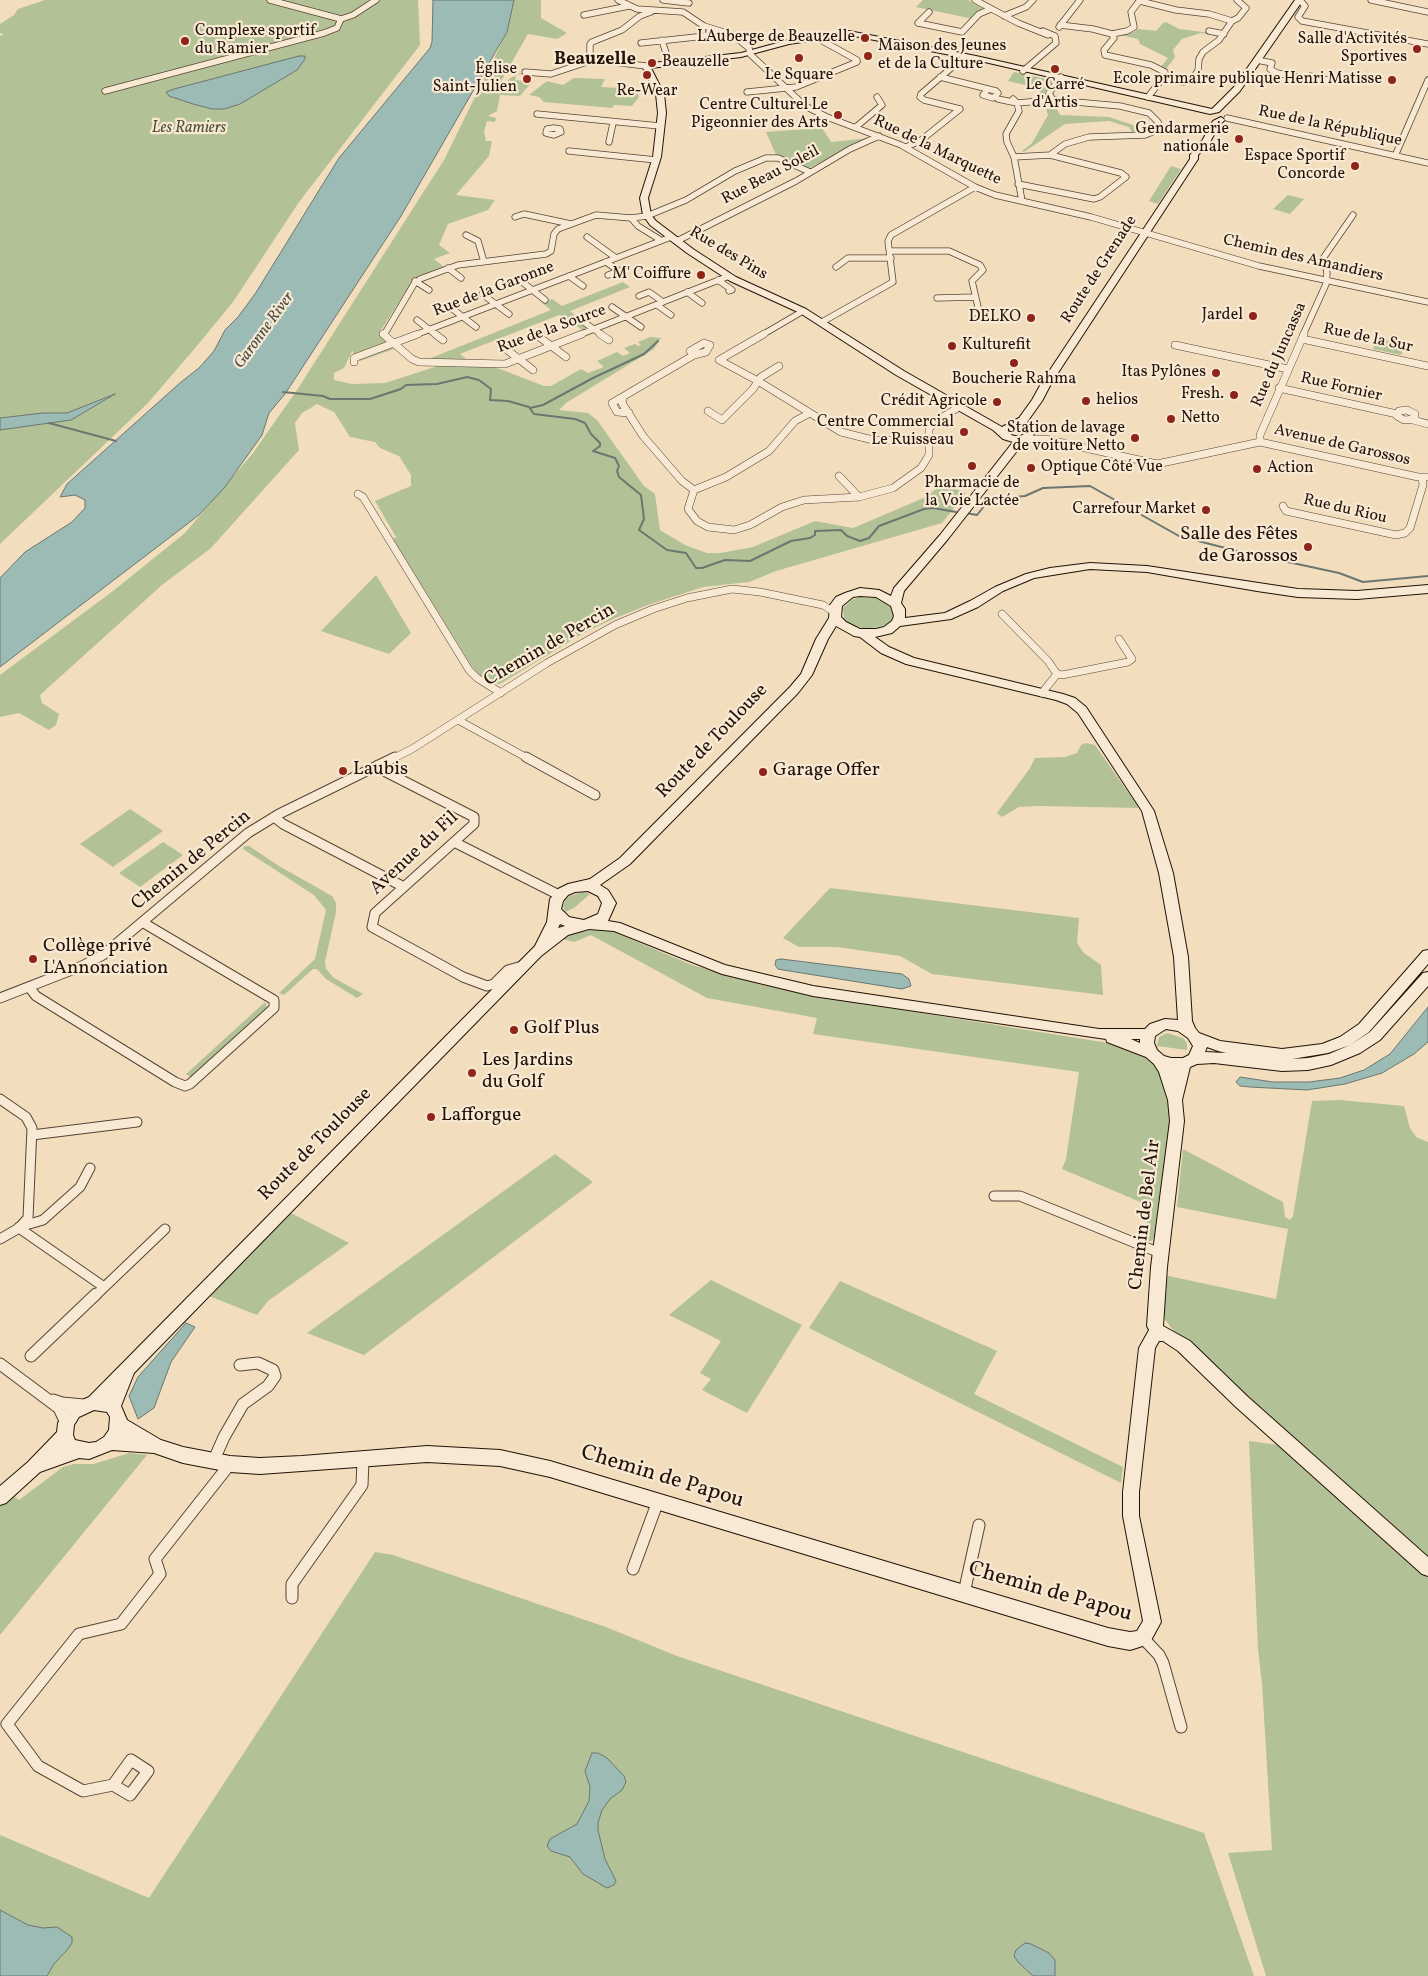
<!DOCTYPE html>
<meta charset="utf-8">
<style>
body{margin:0}
canvas{display:block;background:#f2ddbd}
</style>
<canvas width="1428" height="1976"></canvas>
<script>
const ctx = document.querySelector('canvas').getContext('2d');
ctx.lineJoin = 'round';
function fillPath(path, color) { ctx.fillStyle = color; ctx.fill(path, 'evenodd'); }
const poly = rows => new Path2D(rows.map(r => 'M' + r).join(''));
function strokePath(path, color, width, dash) { ctx.strokeStyle = color; ctx.lineWidth = width; ctx.lineCap = dash ? 'butt' : 'round'; ctx.setLineDash(dash || []); ctx.stroke(path); }
function label(font, color, halo, rows, align = 'center') {
  ctx.font = font + ' Vollkorn,serif'; ctx.lineWidth = 4.5; ctx.setLineDash([]); ctx.textBaseline = 'middle'; ctx.strokeStyle = halo; ctx.fillStyle = color; for (const [text, x, y, turn = 0] of rows) {
    ctx.save(); ctx.translate(x, y); ctx.rotate((+turn || 0) * Math.PI / 180); ctx.textAlign = isNaN(turn) ? turn : align; if (halo) ctx.strokeText(text, 0, 0); ctx.fillText(text, 0, 0); ctx.restore();
  }
}
fillPath(poly([
 [45,0,418,0,420,45,299,202,233,302,196,347,148,403,0,544,0,36,4,34,0,33,0,24,14,15,18,9],
 [514,0,541,0,541,18,567,33,557,39,528,34,497,88,500,94,509,79,520,73,526,73,516,75,515,80,534,82,531,83,520,96,500,95,497,111,488,116,496,118,495,122,487,121,484,132,486,141,492,141,489,156,456,195,495,200,488,210,448,224,439,245,450,253,434,259,445,268,413,280,380,332,380,335,394,349,360,361,352,351,344,368,334,373,334,380,352,384,385,383,438,366,492,366,544,386,551,386,581,369,588,373,604,367,597,361,617,352,623,356,630,353,624,348,635,344,638,346,641,345,638,342,650,337,661,338,654,349,566,403,559,410,588,413,597,420,644,486,655,494,660,530,685,545,707,553,720,553,753,547,815,521,853,528,926,497,942,484,966,493,942,523,776,571,749,582,703,587,648,605,613,619,582,634,500,684,491,683,477,673,471,665,393,539,396,537,375,501,411,486,411,475,399,456,380,448,375,442,350,437,334,412,317,404,302,413,295,423,299,450,211,548,162,585,40,695,42,703,59,714,56,725,49,730,19,713,0,717,0,675,113,591,185,533,253,453,297,390,444,160,507,32],
 [923,0,968,0,985,10,973,19,916,7],
 [1166,22,1179,29,1219,34,1217,36,1201,33,1182,39,1173,50,1175,57,1166,69,1161,67,1168,58,1140,44,1138,39,1120,35,1134,32,1138,29,1156,31,1163,23],
 [1014,72,1051,80,1052,82,1045,92,1048,98,1044,100,1038,88,1008,81],
 [574,78,605,79,601,87,636,89,639,97,632,106,614,105,612,108,544,102,539,97,529,95,547,81,563,85],
 [1044,103,1054,103,1060,115,1109,117,1148,130,1133,134,1129,127,1109,121,1065,124,1024,152,1022,151,1032,143,1048,115],
 [822,128,831,142,870,138,809,168,776,155,766,132],
 [1171,166,1181,169,1158,204,1149,201],
 [1288,195,1304,199,1290,214,1273,209],
 [623,282,630,287,570,311,579,318,577,319,591,328,583,331,576,325,559,315,460,354,470,362,426,360,551,310,542,303,552,299,562,306],
 [1376,338,1406,345,1401,355,1373,349],
 [376,575,411,633,389,654,321,631],
 [859,597,876,598,890,605,894,616,891,621,886,625,870,629,862,628,848,622,844,618,843,608,852,600],
 [1085,743,1095,745,1139,808,1039,806,1019,807,1002,817,997,813,1030,768,1035,758,1065,757,1077,753,1081,745],
 [130,809,163,831,113,867,80,844],
 [163,842,183,855,140,887,119,873],
 [244,846,249,846,279,866,332,896,336,903,336,912,325,962,326,969,334,978,363,994,357,998,326,979,317,969,313,969,284,995,279,993,315,959,326,910,314,895,243,849],
 [830,888,1079,918,1077,943,1084,953,1101,965,1103,995,932,974,900,956,837,947,799,947,783,938],
 [582,892,590,894,574,908,565,912,563,906,565,901,569,896],
 [601,929,611,931,692,965,763,985,822,997,1108,1043,1144,1054,1162,1074,1171,1121,1157,1235,1151,1241,1144,1241,1150,1206,1062,1169,1066,1159,1079,1072,813,1034,817,1018,707,998,591,935,574,942,562,939,572,933],
 [265,1002,268,1009,192,1078,186,1074],
 [1167,1033,1183,1038,1187,1043,1187,1050,1157,1046,1159,1037],
 [1340,1100,1404,1106,1410,1128,1416,1137,1428,1142,1428,1563,1173,1330,1164,1318,1162,1306,1165,1277,1169,1276,1276,1299,1288,1229,1177,1207,1183,1149,1283,1202,1285,1217,1290,1220,1293,1216,1312,1101],
 [555,1154,593,1182,364,1355,307,1333],
 [287,1211,349,1243,268,1301,257,1315,209,1296],
 [711,1280,802,1325,747,1413,702,1390,711,1379,700,1373,721,1341,669,1315],
 [840,1281,997,1351,974,1394,1123,1467,1121,1483,809,1328],
 [1249,1441,1278,1445,1428,1578,1428,1976,1266,1976,1228,1853,1272,1850,1262,1683,1258,1649],
 [129,1453,147,1455,0,1635,0,1504,14,1496,19,1500,63,1467,74,1464,94,1464],
 [375,1552,393,1555,606,1627,677,1656,1204,1833,1254,1976,0,1976,0,1835,149,1898]
]), '#b3c296');
const water = poly([
 [433,0,514,0,507,32,401,216,285,394,269,413,262,435,225,487,199,515,0,667,0,578,25,552,72,522,85,508,85,500,75,495,60,497,67,484,181,382,199,368,214,351,225,330,238,317,255,294,339,158,430,48,432,42,433,0],
 [299,56,305,56,305,59,297,70,240,104,224,109,212,109,193,104,169,96,166,92,174,89,299,56],
 [115,394,71,420,0,430,0,418,43,413,67,413,115,394],
 [781,959,902,974,909,979,911,986,902,989,783,970,778,969,775,965,776,960,781,959],
 [1428,1007,1428,1042,1414,1054,1382,1073,1345,1084,1307,1090,1250,1087,1240,1086,1236,1082,1240,1077,1273,1082,1309,1082,1340,1078,1364,1070,1390,1054,1428,1007],
 [186,1323,195,1327,171,1362,154,1408,138,1419,129,1396,138,1377,186,1323],
 [592,1753,598,1753,607,1758,624,1776,626,1782,622,1790,610,1799,602,1810,598,1823,598,1830,605,1859,616,1881,614,1885,607,1888,583,1874,570,1857,551,1851,547,1846,550,1839,577,1824,589,1801,590,1787,585,1771,592,1753],
 [0,1910,28,1925,43,1928,57,1927,72,1937,72,1943,68,1949,54,1964,47,1976,0,1976,0,1910],
 [1025,1943,1031,1944,1049,1953,1055,1960,1055,1976,1033,1976,1018,1962,1014,1956,1016,1950,1025,1943]
]);
fillPath(water, '#9cbbb5');
strokePath(water, '#6b7770', 1);
strokePath(poly([
 [283,392,323,396,330,399,370,399,401,389,406,385,437,384,467,377,479,380,491,389,490,400,508,401,529,407,534,414,575,419,585,423,591,434,600,443,600,446,593,451,615,458,619,466,617,471,619,477,641,495,644,519,639,530,667,550,686,553,696,568,702,568,725,560,750,561,791,541,810,538,815,535,815,531,841,530,847,536,860,541,869,538,879,526,924,509,933,508,956,512],
 [530,408,543,405,593,378,644,354,658,341],
 [49,423,116,441],
 [966,513,977,515,985,505,1002,498,1025,496,1043,488,1090,486,1179,536,1237,551,1339,573,1363,582,1428,576]
]), '#6b7770', 2);
const streetFar3 = poly([
 [270,0,341,19],
 [618,0,637,9,683,12,704,26,733,35,749,48,750,54,805,106,827,117,901,145,975,187,995,195,1091,217,1259,266,1428,302],
 [663,0,689,3],
 [975,0,1018,23,1048,35],
 [1300,0,1305,6,1298,17,1302,21,1428,44],
 [1371,0,1428,12],
 [1140,1,1176,10,1209,14,1232,21],
 [929,12,918,23,962,32,979,14,991,9],
 [584,15,629,6],
 [1004,16,1026,7,1033,0],
 [341,19,353,15,376,0],
 [1060,25,1093,29,1112,34,1127,31,1134,27,1131,12,1140,0],
 [1059,27,1080,0],
 [1209,31,1224,34],
 [1112,34,1114,38,1104,50,1105,55,1151,65,1165,72,1165,75,1148,97],
 [662,40,669,63],
 [641,43,714,35,724,32],
 [590,58,590,44,592,42,622,30,640,16,651,12],
 [596,60,646,66],
 [1257,60,1272,63,1270,69,1277,73,1308,79,1310,76,1327,80],
 [1023,71,1056,43,1055,36,1043,31],
 [525,72,551,74,584,63],
 [940,77,996,91,998,93,993,98,983,95,988,89],
 [1163,79,1183,82,1191,80,1198,71,1199,59,1203,52,1219,40,1232,21,1238,18,1246,8,1237,0],
 [105,91,324,33,337,28,341,19],
 [747,92,796,87,857,62,857,60,817,38],
 [921,94,964,57],
 [921,94,920,97,924,100,960,109],
 [998,99,1017,103,1013,99],
 [1053,100,1049,93,1061,77],
 [1053,100,1120,106,1149,113,1158,122,1159,126,1155,131,1145,135,1089,137,1065,144,1050,155,1014,157,1007,142,1006,134,1019,111,1017,103,1053,100],
 [537,114,660,126],
 [1227,118,1428,163],
 [856,127,882,105,877,97],
 [554,128,560,129,561,132,554,135,546,133,547,129,554,128],
 [609,142,613,123],
 [906,147,920,141,960,109],
 [569,151,656,160],
 [1395,156,1428,80],
 [1014,157,1022,201],
 [1018,184,1094,199,1100,197,1126,177,1121,173,1050,155],
 [515,217,524,214,571,224],
 [631,218,638,226,659,239,658,241],
 [466,235,478,241,484,262],
 [587,237,616,258],
 [677,241,796,181,850,149,879,136],
 [891,251,949,251,980,265,983,270,972,281,978,307,974,313],
 [606,262,619,271,608,275],
 [836,267,848,258,891,258],
 [448,268,461,278],
 [569,276,583,286],
 [718,280,732,290,729,291],
 [415,281,429,290],
 [521,281,545,300],
 [687,292,702,303],
 [482,294,509,314],
 [639,296,649,292,663,302],
 [937,298,975,297],
 [657,305,671,315],
 [450,307,476,327],
 [612,307,641,327],
 [417,320,436,335],
 [581,320,602,335],
 [822,322,893,282,888,241,891,235,975,187],
 [384,335,414,284,420,279,458,265,546,254,551,251,554,234,558,229,596,215,631,218,647,216,686,200,735,171,766,158,778,158,810,172],
 [415,335,671,237],
 [579,335,729,276],
 [762,335,803,311],
 [1303,335,1326,284,1327,273,1324,257,1353,215]
]);
const streetFar2 = poly([
 [383,334,412,359,419,362,505,364,582,334],
 [435,334,443,340],
 [600,334,609,340],
 [538,336,566,357],
 [1302,339,1428,366],
 [704,343,710,345,706,352,694,355,690,351,704,343],
 [1175,345,1288,369],
 [506,349,533,370],
 [354,362,354,358,418,334],
 [779,366,761,377,758,381,841,432,873,440,929,441],
 [1279,388,1397,414],
 [623,397,622,403,643,436,682,481,694,490],
 [1407,410,1415,414,1415,419,1404,420,1397,416,1399,411,1407,410],
 [708,411,722,420,753,389,758,381,719,360,764,334],
 [629,413,617,412,612,403,694,355],
 [810,413,795,421,769,451,726,477,694,490,688,509,697,521,708,527,734,530,750,525,782,507,804,500,859,497,893,488,921,468,929,455,929,429,933,423,959,407],
 [1413,420,1428,424],
 [1024,439,1045,439,1157,464,1260,442,1418,477,1428,477],
 [1260,442,1260,435,1304,334],
 [839,476,859,497],
 [358,494,363,497,469,670,477,678,501,693],
 [1283,506,1286,511,1396,535,1405,533,1410,528,1423,485,1422,478],
 [1002,614,1048,661,1057,674,1042,693],
 [1057,674,1062,675,1128,662,1132,659,1119,639],
 [458,720,529,759],
 [392,759,412,749,547,663,615,625,653,609,687,598,732,589,760,592,823,605,834,612]
]);
const streetFar1 = poly([
 [526,757,595,795],
 [378,765,386,772,474,817,474,824,375,913,372,927,463,977,487,986,494,984,508,970,522,966],
 [274,817,283,824,404,887],
 [454,842,559,895],
 [29,987,36,996,175,1082,185,1086,190,1084,274,1008,274,1000,142,922],
 [0,998,82,966,103,955,248,833,279,814,395,757],
 [0,1099,26,1117,32,1128,28,1218,19,1228,0,1239],
 [32,1135,137,1122],
 [994,1196,1020,1196,1160,1253],
 [19,1227,43,1220,80,1187,90,1168],
 [19,1228,104,1287],
 [95,1296,165,1229]
]);
const street = poly([
 [31,1356,96,1294],
 [0,1364,59,1408,66,1423],
 [53,1400,62,1403,84,1405],
 [213,1462,224,1437,243,1404,268,1386,275,1376,273,1370,258,1363,240,1365],
 [633,1569,658,1501],
 [964,1593,979,1525],
 [292,1598,292,1584,362,1485,363,1460],
 [1143,1638,1159,1655,1163,1663,1181,1727],
 [131,1760,148,1771,130,1795,113,1785,131,1760],
 [113,1785,83,1791,38,1766,7,1724,79,1634,121,1624,160,1574,155,1559,230,1464]
]);
const secondary = poly([
 [1295,0,1303,0,1240,91,1219,112,1210,114,976,60,849,35,789,44,741,57,651,68,664,94,666,113,661,157,648,198,651,215,656,221,693,249,736,277,806,309,904,371,1002,427,1019,418,1032,400,1042,382,1190,159,1190,155,1202,141,1213,121,1221,117,1225,120,1219,125,1210,142,1198,155,1198,159,1052,382,1042,401,1027,422,1022,425,1029,427,1034,434,1030,440,1024,442,948,539,904,591,901,603,905,609,905,618,945,613,970,601,995,587,1026,574,1050,568,1090,563,1147,566,1298,589,1357,591,1428,585,1428,593,1357,599,1298,597,1257,591,1147,572,1090,569,1034,578,1003,591,978,607,951,619,900,626,892,633,875,637,889,647,914,658,1063,694,1075,698,1086,707,1154,811,1173,873,1188,957,1192,1021,1195,1028,1199,1033,1220,1041,1282,1049,1322,1044,1340,1037,1359,1024,1423,951,1428,950,1428,964,1369,1032,1350,1045,1328,1053,1292,1059,1308,1058,1329,1054,1350,1045,1370,1032,1423,973,1428,972,1428,986,1380,1040,1360,1053,1331,1065,1308,1070,1282,1071,1214,1063,1197,1064,1190,1067,1182,1100,1184,1121,1167,1267,1163,1326,1190,1341,1248,1397,1428,1557,1428,1576,1422,1574,1236,1407,1178,1351,1163,1341,1159,1341,1155,1348,1139,1492,1139,1516,1161,1622,1149,1644,1130,1650,1108,1646,550,1477,500,1466,427,1462,260,1474,230,1472,183,1463,154,1453,112,1450,89,1459,79,1458,40,1472,6,1503,0,1505,0,1486,28,1462,57,1432,58,1423,67,1407,89,1397,535,946,547,922,550,899,558,889,568,884,590,879,620,858,790,687,801,674,816,639,829,618,830,605,836,597,845,593,860,588,879,590,891,596,894,588,940,535,1013,442,1003,439,993,430,896,375,800,313,730,281,687,253,650,225,643,215,640,198,653,157,658,113,656,94,642,66,643,64,741,53,788,40,849,31,976,56,1212,109,1234,87,1295,0],
 [1014,429,1021,431,1024,434,1019,437,1011,435,1011,430,1014,429],
 [860,596,876,597,891,606,894,616,892,621,884,627,876,629,860,629,846,622,841,617,842,606,853,597,860,596],
 [836,626,854,636,860,637,881,653,906,664,1056,700,1067,704,1078,713,1142,811,1159,873,1174,957,1178,1020,1165,1019,1150,1024,1145,1029,1099,1029,813,986,725,965,620,923,608,921,616,903,608,890,600,885,630,864,798,693,812,675,828,639,836,626],
 [588,891,598,896,602,903,598,914,584,920,569,917,561,909,563,901,568,895,575,892,588,891],
 [560,924,565,926,558,928,560,924],
 [589,929,614,931,722,974,813,996,1106,1039,1107,1042,1146,1057,1154,1064,1159,1072,1168,1100,1170,1121,1151,1267,1147,1326,1149,1330,1139,1348,1123,1492,1123,1516,1143,1621,1137,1631,1130,1632,1108,1628,550,1461,500,1450,427,1446,302,1456,260,1458,230,1456,183,1447,161,1440,127,1420,121,1406,134,1373,541,956,568,935,589,929],
 [1166,1029,1178,1031,1188,1038,1193,1046,1189,1055,1183,1058,1171,1058,1164,1056,1157,1050,1154,1043,1155,1036,1166,1029],
 [1131,1039,1140,1039,1140,1043,1131,1039],
 [1207,1047,1218,1051,1226,1053,1205,1052,1207,1047],
 [94,1410,107,1412,110,1417,109,1430,104,1437,96,1442,89,1443,75,1440,73,1435,74,1425,79,1417,94,1410]
]);
strokePath(streetFar3, '#564535', 7);
strokePath(streetFar2, '#564535', 8);
strokePath(streetFar1, '#564535', 11);
strokePath(street, '#564535', 13);
strokePath(secondary, '#221208', 2);
strokePath(streetFar3, '#f7e9d4', 5.5);
strokePath(streetFar2, '#f7e9d4', 7);
strokePath(streetFar1, '#f7e9d4', 9);
strokePath(street, '#f7e9d4', 11);
fillPath(secondary, '#f7e9d4');
for (const [x, y, r, color] of [
 [865,38,5,"#8f2418"],
 [185,41,5,"#8f2418"],
 [1417,49,5,"#8f2418"],
 [868,56,5,"#8f2418"],
 [799,58,5,"#8f2418"],
 [652,63,5,"#8f2418"],
 [1055,69,5,"#8f2418"],
 [647,75,5,"#8f2418"],
 [527,79,5,"#8f2418"],
 [1392,80,5,"#8f2418"],
 [838,115,5,"#8f2418"],
 [1239,139,5,"#8f2418"],
 [1355,166,5,"#8f2418"],
 [701,275,5,"#8f2418"],
 [1253,316,5,"#8f2418"],
 [1031,318,5,"#8f2418"],
 [952,346,5,"#8f2418"],
 [1014,363,5,"#8f2418"],
 [1216,373,5,"#8f2418"],
 [1234,395,5,"#8f2418"],
 [1086,401,5,"#8f2418"],
 [997,402,5,"#8f2418"],
 [1171,419,5,"#8f2418"],
 [964,432,5,"#8f2418"],
 [1135,438,5,"#8f2418"],
 [972,466,5,"#8f2418"],
 [1031,468,5,"#8f2418"],
 [1257,469,5,"#8f2418"],
 [1206,510,5,"#8f2418"],
 [1308,547,5,"#8f2418"],
 [343,771,5,"#8f2418"],
 [763,772,5,"#8f2418"],
 [33,959,5,"#8f2418"],
 [514,1030,5,"#8f2418"],
 [472,1073,5,"#8f2418"],
 [431,1117,5,"#8f2418"]
]) { const dot = new Path2D(); dot.arc(x, y, r, 0, 2 * Math.PI); ctx.fillStyle = color; ctx.fill(dot); strokePath(dot, '#f7e9d4', 2); }
label('16px', '#221208', '#f7e9d4', [
 ["Complexe sportif",195,32,"left"],
 ["du Ramier",195,50,"left"],
 ["L'Auberge de Beauzelle",855,38],
 ["Salle d'Activités",1407,40],
 ["Sportives",1407,58],
 ["Maison des Jeunes",878,47,"left"],
 ["et de la Culture",878,65,"left"],
 ["Beauzelle",662,63,"left"],
 ["Église",517,70],
 ["Saint-Julien",517,88],
 ["Le Square",799,76,"center"],
 ["Ecole primaire publique Henri Matisse",1382,80],
 ["Le Carré",1055,86,"center"],
 ["d'Artis",1055,104,"center"],
 ["Re-Wear",647,92,"center"],
 ["Centre Culturel Le",828,106],
 ["Pigeonnier des Arts",828,124],
 ["Gendarmerie",1229,130],
 ["nationale",1229,148],
 ["Espace Sportif",1345,157],
 ["Concorde",1345,175],
 ["M' Coiffure",691,275],
 ["Jardel",1243,316],
 ["DELKO",1021,318],
 ["Kulturefit",962,346,"left"],
 ["Itas Pylônes",1206,373],
 ["Boucherie Rahma",1014,380,"center"],
 ["Fresh.",1224,395],
 ["helios",1096,401,"left"],
 ["Crédit Agricole",987,402],
 ["Netto",1181,419,"left"],
 ["Centre Commercial",954,423],
 ["Le Ruisseau",954,441],
 ["Station de lavage",1125,429],
 ["de voiture Netto",1125,447],
 ["Optique Côté Vue",1041,468,"left"],
 ["Action",1267,469,"left"],
 ["Pharmacie de",972,484,"center"],
 ["la Voie Lactée",972,502,"center"],
 ["Carrefour Market",1196,510]
], 'right');
label('16px', '#221208', '#f7e9d4', [
 ["Rue de la République",1330,127,12],
 ["Rue de la Marquette",937,151,26],
 ["Rue Beau Soleil",771,176,-28],
 ["Rue des Pins",728,254,31],
 ["Chemin des Amandiers",1303,259,13],
 ["Route de Grenade",1100,270,-57],
 ["Rue de la Garonne",494,290,-21],
 ["Rue de la Source",552,330,-20],
 ["Rue de la Sur",1368,339,12],
 ["Rue du Juncassa",1280,355,-66],
 ["Rue Fornier",1341,388,13],
 ["Avenue de Garossos",1342,446,13],
 ["Rue du Riou",1345,510,13]
]);
label('italic 16px', '#55503a', '#f7e9d4', [
 ["Les Ramiers",189,129]
]);
label('italic 16px', '#4d4d45', '#f7e9d4', [
 ["Garonne River",265,331,-54]
]);
label('bold 18px', '#221208', '#f7e9d4', [
 ["Beauzelle",595,61]
]);
label('19px', '#221208', '#f7e9d4', [
 ["Salle des Fêtes",1298,536,"right"],
 ["de Garossos",1298,558,"right"],
 ["Laubis",353,771],
 ["Garage Offer",773,772],
 ["Collège privé",43,948],
 ["L'Annonciation",43,970],
 ["Golf Plus",524,1030],
 ["Les Jardins",482,1062],
 ["du Golf",482,1084],
 ["Lafforgue",441,1117]
], 'left');
label('19px', '#221208', '#f7e9d4', [
 ["Chemin de Percin",550,646,-30],
 ["Route de Toulouse",713,742,-46],
 ["Avenue du Fil",415,854,-43],
 ["Chemin de Percin",192,861,-39],
 ["Route de Toulouse",316,1145,-45],
 ["Chemin de Bel Air",1146,1215,-83]
]);
label('22px', '#221208', '#f7e9d4', [
 ["Chemin de Papou",662,1478,17],
 ["Chemin de Papou",1050,1593,16]
]);
</script>
